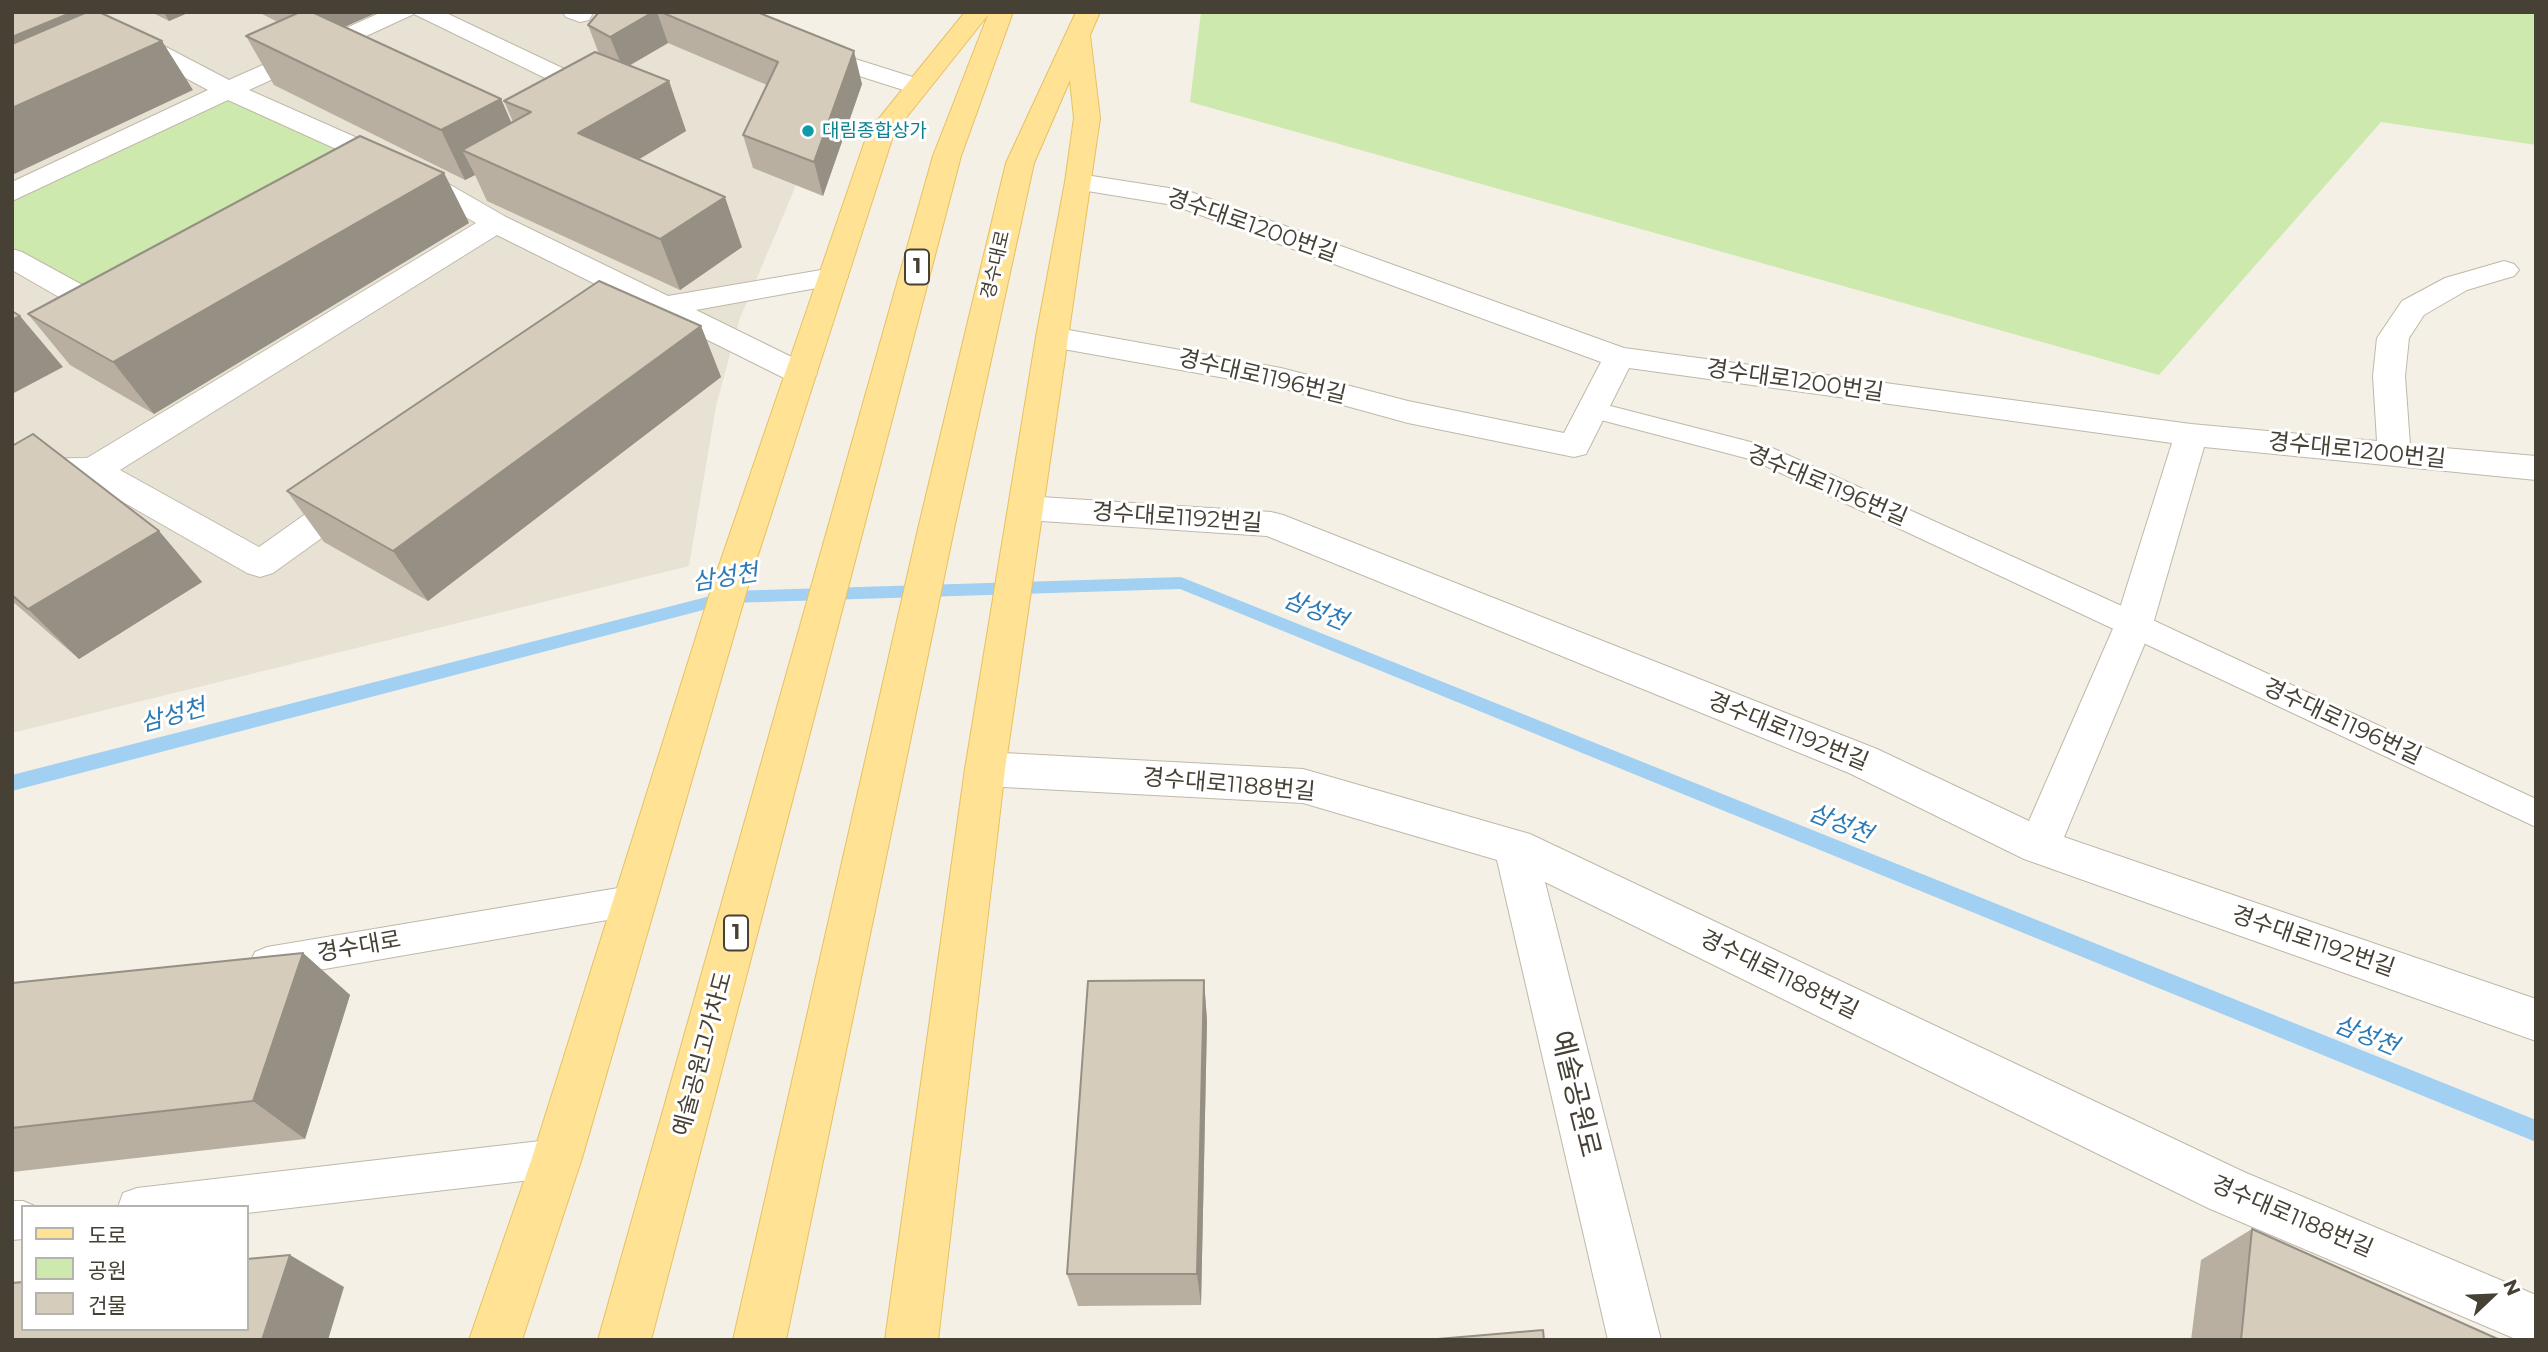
<!DOCTYPE html>
<meta charset="utf-8">
<style>
body{margin:0}
#map{position:relative;width:2548px;height:1352px;overflow:hidden;background:#f4f0e6;font-family:Montserrat,"Noto Sans KR",sans-serif}
canvas{display:block}
.frame{position:absolute;inset:0;border:14px solid #474035;pointer-events:none}
.legend{position:absolute;left:21px;top:1205px;width:228px;height:126px;box-sizing:border-box;background:#fff;border:2px solid #b5b3ae;margin:0;padding:9px 12px;list-style:none;font-size:21px;color:#474035}
.legend li{display:flex;align-items:center;gap:14px;height:35px}
.legend b{width:35px;border:2px solid #b5b3ae}
.north{position:absolute;left:2457px;top:1261px;width:70px;height:70px;-webkit-text-stroke:5px #fff;paint-order:stroke;rotate:67deg;font-size:19px;font-weight:700;line-height:28px;text-align:center;color:#474035}
.north::after{content:'';display:block;margin:auto;width:24px;height:32px;background:#474035;clip-path:polygon(50% 0,100% 100%,50% 72%,0 100%)}
</style>
<div id="map">
<canvas width="2548" height="1352"></canvas>
<div class="frame"></div>
<ul class="legend">
<li><b style="height:9px;background:#ffe294"></b>도로</li>
<li><b style="height:19px;background:#cee9ae"></b>공원</li>
<li><b style="height:19px;background:#d6ccbb"></b>건물</li>
</ul>
<div class="north">N</div>
</div>
<script>
const ctx = document.querySelector('canvas').getContext('2d');
ctx.lineJoin = 'round';
function fillPath(path, color) { ctx.fillStyle = color; ctx.fill(path, 'evenodd'); }
const poly = rows => new Path2D(rows.map(r => 'M' + r).join(''));
function strokePath(path, color, width, dash) { ctx.strokeStyle = color; ctx.lineWidth = width; ctx.lineCap = dash ? 'butt' : 'round'; ctx.setLineDash(dash || []); ctx.stroke(path); }
function label(font, color, halo, rows, align = 'center') {
  ctx.font = font + ' Montserrat,"Noto Sans KR",sans-serif'; ctx.lineWidth = 6; ctx.setLineDash([]); ctx.textBaseline = 'middle'; ctx.strokeStyle = halo; ctx.fillStyle = color; for (const [text, x, y, turn = 0] of rows) {
    ctx.save(); ctx.translate(x, y); ctx.rotate((+turn || 0) * Math.PI / 180); ctx.textAlign = isNaN(turn) ? turn : align; if (halo) ctx.strokeText(text, 0, 0); ctx.fillText(text, 0, 0); ctx.restore();
  }
}
fillPath(poly([
 [12,12,693,12,854,92,816,138,740,318,716,406,689,566,12,733]
]), '#e8e2d4');
fillPath(poly([
 [1201,12,2536,12,2536,145,2381,122,2159,375,1190,102],
 [228,90,397,166,120,318,12,258,12,193]
]), '#cee9ae');
fillPath(poly([
 [1181,577,2536,1120,2536,1142,1180,589,730,603,12,791,12,775,730,591,1181,577]
]), '#a1d0f2');
const lane = poly([
 [1591,401,1770,447,2144,616,2536,799,2536,827,1753,460,1582,415,1578,409,1582,403,1591,401],
 [636,885,648,890,653,900,648,910,636,915,267,979,255,974,250,963,255,952,267,947,636,885],
 [557,1139,570,1145,576,1158,570,1171,557,1177,247,1213,247,1207,118,1207,123,1193,137,1188,557,1139],
 [12,1201,23,1201,37,1207,23,1207,23,1239,12,1240,12,1201]
]);
const street = poly([
 [68,12,99,12,229,80,382,12,444,12,596,84,600,89,596,94,587,97,578,94,414,14,249,90,407,160,506,217,668,296,833,268,844,271,848,277,844,283,696,310,812,367,817,374,812,381,801,384,790,381,497,235,120,470,259,547,345,486,357,483,369,486,374,495,369,504,273,573,260,577,247,573,88,482,12,483,12,459,87,458,476,223,387,172,228,100,12,201,12,182,208,90,72,17,68,12],
 [562,12,590,12,592,15,589,20,580,22,566,17,562,12],
 [725,12,755,12,811,45,925,81,929,86,925,91,916,94,793,55,729,17,725,12],
 [1079,174,1188,191,1624,348,2191,424,2377,441,2373,376,2377,338,2402,301,2445,278,2504,261,2514,264,2519,270,2514,276,2467,290,2424,315,2409,338,2405,376,2410,445,2536,456,2536,480,2204,447,2153,624,2064,837,2536,999,2536,1041,2024,859,1849,773,1267,536,1026,520,1014,517,1009,508,1014,499,1026,496,1271,512,1283,515,1877,749,2029,821,2115,624,2172,443,1629,368,1586,454,1574,457,1408,423,1281,388,1052,347,1041,344,1036,337,1041,330,1052,327,1281,368,1408,401,1564,433,1601,362,1173,205,1069,188,1065,182,1069,176,1079,174],
 [12,249,22,252,128,310,132,317,128,324,117,326,106,324,12,270,12,249],
 [985,752,1303,769,1530,834,2244,1172,2536,1295,2536,1340,2518,1340,2208,1208,1545,882,1661,1340,1608,1340,1497,860,1303,803,985,786,971,781,965,769,971,757,985,752]
]);
const primary = poly([
 [965,12,1013,12,961,156,651,1340,598,1340,933,156,988,15,894,133,749,583,582,1158,522,1340,469,1340,532,1158,713,583,868,132,965,12],
 [1076,12,1100,12,1090,35,1100,118,1005,769,938,1340,885,1340,965,769,1036,337,1065,182,1074,118,1070,80,1034,163,954,529,786,1340,733,1340,918,529,1006,163,1076,12]
]);
strokePath(lane, '#c0b8a9', 2);
strokePath(street, '#c0b8a9', 2);
strokePath(primary, '#e7c161', 2);
fillPath(lane, '#fff');
fillPath(street, '#fff');
fillPath(primary, '#ffe294');
fillPath(poly([
 [151,12,190,12,169,21],
 [258,12,378,12,344,27,501,99,511,123,513,122,504,101,599,54,588,25,599,12,757,12,862,84,823,196,753,168,743,135,767,85,668,43,629,66,669,81,686,131,639,159,742,247,680,290,487,201,475,175,465,180,274,85,246,36,278,22],
 [444,173,469,223,154,414,70,365,28,314],
 [701,326,721,377,428,601,324,542,287,491],
 [12,446,159,531,202,582,79,659,12,601],
 [303,953,350,995,305,1139,12,1172,12,983],
 [1204,980,1207,1021,1201,1305,1078,1306,1067,1274],
 [2252,1229,2500,1340,2191,1340,2201,1260]
]), '#b8afa1');
fillPath(poly([
 [73,12,79,12,94,36,12,71,12,37],
 [164,12,190,12,169,21],
 [301,12,378,12,315,40],
 [653,12,657,12,668,43,623,69,610,37],
 [162,41,193,90,12,175,12,108],
 [854,51,862,84,823,196,814,162],
 [669,81,686,131,598,184,578,133],
 [501,99,523,149,462,150,475,175,465,180,441,130],
 [444,173,469,223,154,414,113,362],
 [725,197,742,247,680,290,660,239],
 [20,316,63,367,12,394,12,320],
 [701,326,721,377,428,601,393,551],
 [159,531,202,582,79,659,28,609],
 [303,953,350,995,305,1139,253,1101],
 [1204,980,1207,1021,1201,1305,1197,1274],
 [290,1255,344,1287,328,1340,262,1340]
]), '#968f83');
const building = poly([
 [12,12,73,12,12,37,12,12],
 [87,12,99,12,162,41,12,108,12,44,87,12],
 [300,12,312,12,501,99,441,130,246,36,300,12],
 [599,12,653,12,610,37,588,25,599,12],
 [661,12,757,12,854,51,814,162,743,135,778,62,661,12],
 [595,52,669,81,578,133,725,197,660,239,462,150,531,112,504,101,595,52],
 [360,136,444,173,113,362,28,314,360,136],
 [599,281,701,326,393,551,287,491,599,281],
 [12,311,20,316,12,320,12,311],
 [33,434,159,531,28,609,12,595,12,446,33,434],
 [303,953,253,1101,12,1128,12,983,303,953],
 [1204,980,1197,1274,1067,1274,1088,981,1204,980],
 [2252,1229,2500,1340,2241,1340,2252,1229],
 [290,1255,262,1340,12,1340,12,1283,23,1282,23,1329,247,1329,247,1259,290,1255],
 [1543,1330,1544,1340,1426,1340,1543,1330]
]);
fillPath(building, '#d6ccbb');
strokePath(building, '#968f83', 2);
for (const [x, y, r, color] of [
 [808,131,7,"#0f9aa8"]
]) { const dot = new Path2D(); dot.arc(x, y, r, 0, 2 * Math.PI); ctx.fillStyle = color; ctx.fill(dot); strokePath(dot, '#fff', 2.5); }
label('19px', '#0d838f', '#fff', [
 ["대림종합상가",822,131]
], 'left');
label('19px', '#474035', '#fff', [
 ["경수대로",996,265,-77]
]);
for (const [x, y, w] of [
 [917,267,24],
 [736,933,24]
]) { const box = new Path2D(); box.roundRect(x - w / 2, y - 17.5, w, 35, 5); ctx.fillStyle = '#fff'; ctx.fill(box); strokePath(box, '#474035', 2); }
label('bold 21px', '#474035', null, [
 ["1",917,267],
 ["1",736,933]
]);
label('23px', '#474035', '#fff', [
 ["경수대로1200번길",1252,226,19],
 ["경수대로1196번길",1262,377,13],
 ["경수대로1200번길",1795,381,8],
 ["경수대로1200번길",2357,451,6],
 ["경수대로1196번길",1827,486,23],
 ["경수대로1192번길",1177,518,4],
 ["경수대로1196번길",2342,722,25],
 ["경수대로1192번길",1788,732,22],
 ["경수대로1188번길",1229,785,5],
 ["경수대로1192번길",2313,942,19],
 ["경수대로",359,947,-10],
 ["경수대로1188번길",1779,975,26],
 ["예술공원고가차도",703,1054,-75],
 ["경수대로1188번길",2292,1217,23]
]);
label('italic 24px', '#2b7ab6', '#fff', [
 ["삼성천",725,578,-9],
 ["삼성천",1315,611,22],
 ["삼성천",173,716,-15],
 ["삼성천",1840,824,22],
 ["삼성천",2366,1036,22]
]);
label('28px', '#474035', '#fff', [
 ["예술공원로",1575,1094,76]
]);
</script>
